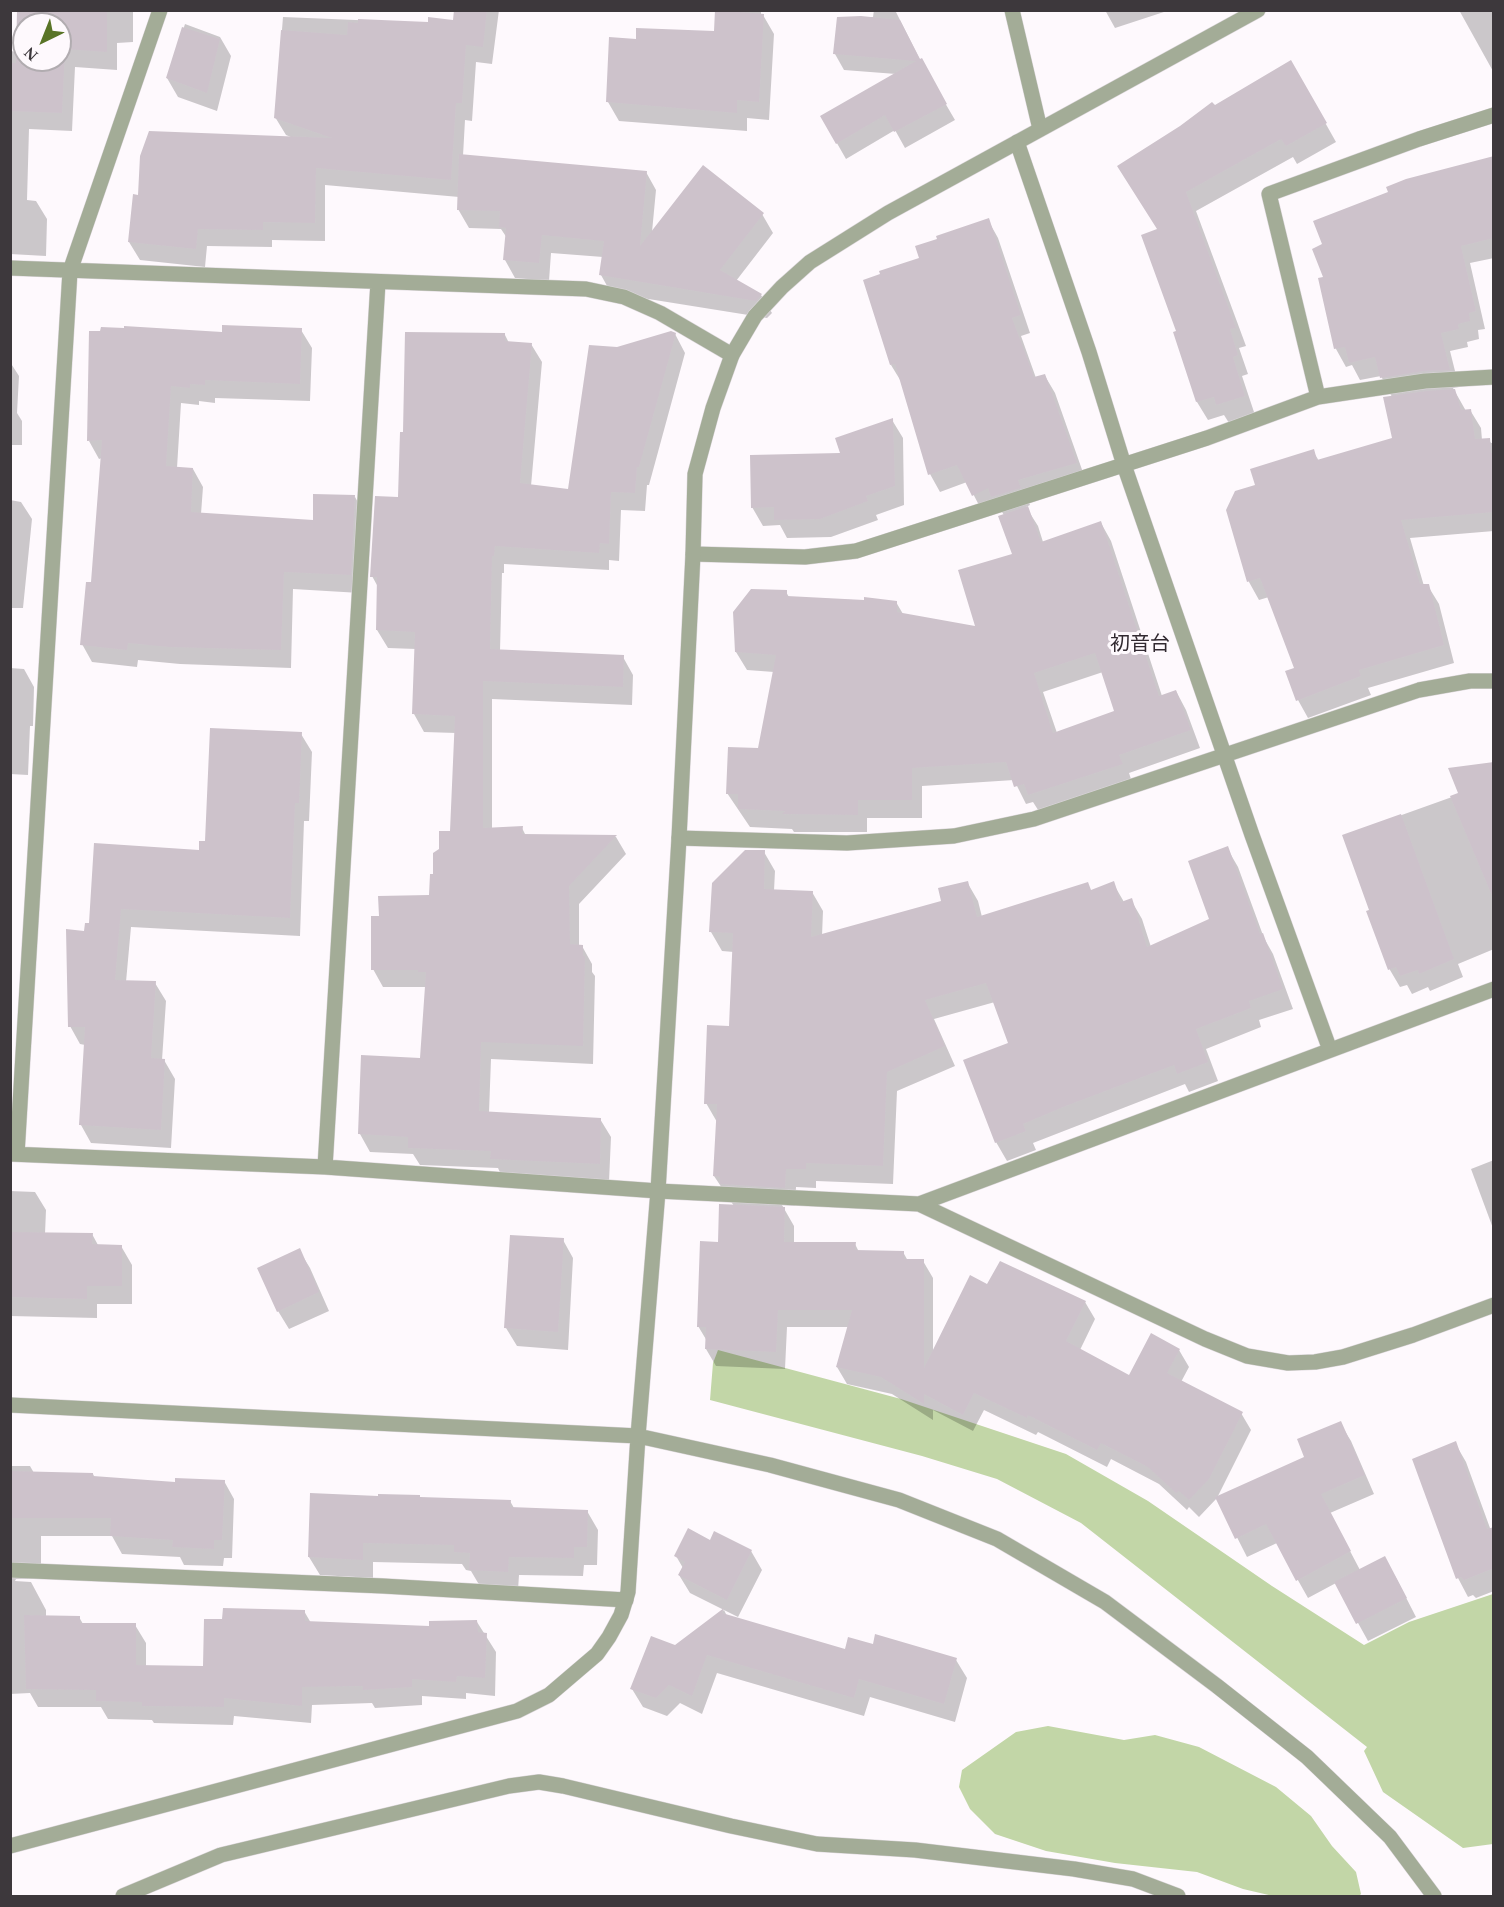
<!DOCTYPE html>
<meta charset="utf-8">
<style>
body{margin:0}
#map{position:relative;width:1504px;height:1907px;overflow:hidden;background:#fef9fd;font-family:"Times New Roman",serif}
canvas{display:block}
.frame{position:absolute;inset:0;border:12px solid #3d383c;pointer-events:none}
.north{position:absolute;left:12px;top:12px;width:60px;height:60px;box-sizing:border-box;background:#fef9fd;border:2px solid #b1acb0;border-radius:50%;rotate:223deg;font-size:16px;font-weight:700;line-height:24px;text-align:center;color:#3d383c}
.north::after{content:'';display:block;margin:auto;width:21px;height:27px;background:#597427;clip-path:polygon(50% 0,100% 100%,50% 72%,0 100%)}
</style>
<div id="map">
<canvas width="1504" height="1907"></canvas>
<div class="frame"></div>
<div class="north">N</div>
</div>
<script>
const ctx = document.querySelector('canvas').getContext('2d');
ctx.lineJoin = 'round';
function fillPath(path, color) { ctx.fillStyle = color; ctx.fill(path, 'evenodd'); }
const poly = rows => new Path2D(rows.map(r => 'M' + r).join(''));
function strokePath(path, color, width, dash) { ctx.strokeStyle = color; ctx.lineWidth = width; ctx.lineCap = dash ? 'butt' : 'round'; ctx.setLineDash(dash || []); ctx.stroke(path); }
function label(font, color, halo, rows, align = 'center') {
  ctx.font = font + ' "Times New Roman","Noto Sans JP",serif'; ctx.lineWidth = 6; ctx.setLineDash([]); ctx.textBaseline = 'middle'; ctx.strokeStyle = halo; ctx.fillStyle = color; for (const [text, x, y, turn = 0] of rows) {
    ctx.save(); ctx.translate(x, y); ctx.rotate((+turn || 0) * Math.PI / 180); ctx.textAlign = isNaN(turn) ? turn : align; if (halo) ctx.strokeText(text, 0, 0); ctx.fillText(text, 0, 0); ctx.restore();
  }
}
fillPath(poly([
 [718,1350,901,1399,1066,1454,1148,1501,1272,1586,1364,1645,1409,1622,1493,1594,1493,1844,1463,1848,1383,1792,1364,1751,1367,1747,1081,1523,997,1479,922,1456,710,1400,713,1363],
 [1048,1726,1124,1740,1155,1735,1199,1747,1276,1787,1311,1816,1332,1846,1356,1872,1361,1894,1359,1896,1273,1896,1243,1889,1197,1872,1115,1863,1046,1851,995,1834,970,1809,959,1787,962,1770,1016,1732]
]), '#c2d6a7');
fillPath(poly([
 [18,10,133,10,133,42,117,43,117,70,75,67,72,131,29,129,27,200,36,201,47,219,46,256,10,254,10,51,18,52],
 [24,24,60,24,60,60,24,60],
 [456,10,499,10,492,64,476,62,472,121,465,120,463,156,646,172,656,190,652,232,762,214,773,233,736,281,761,295,772,313,767,318,611,293,601,275,603,257,551,253,549,281,515,278,505,260,507,238,501,229,469,228,458,209,459,197,325,185,325,241,272,240,272,247,207,246,205,267,140,260,129,242,140,196,293,138,286,135,275,117,283,17,429,23,455,21],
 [717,10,761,10,761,15,763,15,774,34,769,120,747,118,747,131,619,121,608,102,637,40,715,33],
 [874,10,895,10,920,60,955,120,905,148,895,130,846,159,822,117,896,74,844,70,835,54,838,18,873,17],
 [1105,10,1170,10,1115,28],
 [1459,10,1494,10,1494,73],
 [185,24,220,37,231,56,217,111,178,97,167,78],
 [1291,62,1336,142,1297,164,1293,157,1196,211,1246,346,1239,348,1248,374,1242,376,1255,415,1229,423,1224,415,1208,420,1197,402,1175,333,1178,333,1159,231,1215,107],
 [1494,158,1494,258,1470,263,1485,329,1478,330,1479,339,1467,342,1468,347,1450,351,1459,387,1453,388,1466,411,1470,410,1481,428,1482,440,1489,440,1491,443,1494,443,1494,531,1410,538,1424,586,1428,586,1439,604,1454,663,1368,688,1371,695,1308,718,1298,700,1295,669,1269,597,1259,600,1249,582,1227,511,1257,486,1313,451,1319,461,1394,439,1392,397,1381,376,1360,380,1352,365,1346,367,1336,349,1320,279,1325,278],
 [988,220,998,238,1030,333,1021,336,1036,378,1045,376,1055,393,1086,481,1027,498,1030,505,1026,507,1038,526,1043,542,1101,523,1111,541,1162,696,1176,691,1186,710,1200,748,1129,773,1132,782,1040,813,1033,802,1026,804,1014,780,922,786,922,818,867,818,867,832,794,832,792,829,750,827,727,793,759,750,774,672,747,670,736,652,786,592,789,597,896,602,903,614,977,628,1014,555,1004,515,998,506,983,513,967,482,940,492,930,474,902,383,891,365,921,259],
 [1103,672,1116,712,1057,733,1043,692],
 [301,330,312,348,310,401,215,398,215,403,199,401,199,405,181,403,177,468,193,469,203,487,201,514,314,521,355,497,365,515,360,593,293,589,291,668,180,664,138,660,137,667,92,662,82,644,93,584,102,458,99,459,89,441,223,333],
 [675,334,685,353,649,485,647,485,645,511,621,510,619,561,609,560,609,570,504,564,504,573,502,573,500,651,623,657,633,675,632,705,492,699,492,829,522,828,526,836,616,837,626,854,579,904,579,946,582,946,592,964,592,972,595,976,593,1064,491,1059,489,1113,600,1119,611,1137,609,1182,502,1177,498,1168,420,1165,413,1154,370,1152,360,1134,422,1060,426,987,383,987,373,969,380,917,430,897,441,850,452,833,456,733,424,732,414,714,416,649,388,648,377,630,378,587,372,576,399,498,405,434,505,335,509,343,531,344,542,362,531,486,569,490,617,348],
 [10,362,19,376,17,413,22,421,22,445,10,445],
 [892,420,903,438,904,505,876,515,878,520,831,537,787,538,780,525,763,526,752,507,842,455],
 [10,500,21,502,32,519,23,608,10,608],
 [10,668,24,669,34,687,33,726,30,726,28,775,10,774],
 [301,734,312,752,309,821,304,821,300,936,131,927,126,982,155,983,166,1001,162,1060,164,1060,175,1079,171,1148,91,1143,81,1125,85,1045,80,1044,70,1026,86,932,91,925,200,851,206,842],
 [1480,787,1494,789,1494,949,1458,964,1463,977,1430,991,1428,987,1412,994,1407,985,1400,987,1390,970,1368,911,1371,910,1343,836],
 [1227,848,1238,867,1264,938,1273,954,1293,1009,1259,1020,1261,1027,1206,1049,1218,1081,1189,1092,1185,1084,1033,1143,1036,1150,1007,1161,996,1142,1010,1044,995,1002,934,1019,955,1066,897,1091,893,1184,816,1181,816,1188,796,1187,795,1206,782,1205,794,1226,794,1244,855,1244,859,1252,903,1252,908,1261,923,1261,933,1278,933,1353,988,1286,1085,1302,1095,1319,1080,1350,1130,1377,1179,1350,1189,1367,1181,1382,1241,1413,1251,1430,1217,1498,1199,1517,1189,1507,1187,1510,1159,1484,1111,1459,1107,1467,1038,1432,1036,1435,984,1410,973,1431,933,1410,933,1420,892,1394,847,1384,837,1367,849,1327,787,1327,785,1369,716,1366,706,1349,707,1341,698,1326,720,1243,734,1206,714,1176,717,1122,706,1103,730,1027,734,952,722,951,711,932,764,852,775,871,774,891,812,892,823,911,822,936,943,902,967,882,978,901,982,917,1091,891,1113,883,1124,902,1131,900,1142,919,1151,947,1211,920],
 [1494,1160,1494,1231,1471,1169],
 [10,1191,35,1192,46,1210,45,1234,92,1234,98,1245,121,1246,132,1265,132,1304,97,1304,97,1318,10,1316],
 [563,1240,573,1258,568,1350,517,1346,506,1328],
 [299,1250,310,1268,329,1311,289,1329,278,1311],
 [1340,1423,1351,1441,1374,1494,1330,1513,1360,1570,1395,1576,1416,1617,1368,1641,1336,1583,1308,1598,1277,1543,1247,1557,1217,1498,1306,1457],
 [1455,1443,1466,1462,1494,1539,1494,1591,1476,1598,1473,1595,1468,1597,1458,1578],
 [10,1466,30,1466,34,1473,93,1474,95,1478,176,1484,224,1481,234,1499,232,1558,224,1558,223,1566,184,1565,180,1557,122,1554,112,1536,41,1536,41,1579,16,1579,15,1581,31,1582,46,1610,46,1617,79,1617,83,1624,135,1625,146,1643,146,1667,205,1668,223,1621,304,1611,311,1623,431,1628,477,1622,496,1652,495,1696,466,1693,466,1699,422,1696,422,1705,375,1708,372,1703,312,1705,311,1723,234,1716,233,1725,154,1723,152,1720,108,1719,101,1707,38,1707,30,1693,10,1694],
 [421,1499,510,1501,514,1508,587,1511,598,1530,597,1565,584,1565,583,1576,519,1575,518,1590,481,1588,471,1571,466,1570,462,1564,373,1562,373,1578,320,1575,309,1557],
 [711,1542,751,1551,762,1570,738,1617,690,1593,679,1575,683,1568,676,1556],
 [724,1610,727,1616,846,1651,874,1645,956,1660,967,1678,955,1722,870,1697,864,1716,717,1673,702,1714,680,1703,667,1716,643,1707,632,1689,675,1646]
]), '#0003');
fillPath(poly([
 [17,10,107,10,107,52,65,49,62,113,10,111,10,63,16,63],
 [24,24,60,24,60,60,24,60],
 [454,10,487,10,483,47,466,45,462,103,456,103,451,180,316,168,315,223,263,222,263,230,198,229,196,249,128,242,133,194,138,195,140,156,149,131,332,138,274,118,281,30,347,35,348,22,358,23,358,19,428,22,428,17,453,20],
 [715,10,764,14,759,102,737,100,737,113,606,102,609,37,636,39,636,28,714,31],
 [861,16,900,20,920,59,922,58,947,104,894,132,885,115,836,144,820,116,916,61,833,54,837,17],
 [182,27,220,39,207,93,166,78],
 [1291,60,1327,123,1286,146,1281,139,1186,192,1236,328,1230,329,1238,355,1233,357,1245,396,1216,405,1214,397,1196,402,1173,332,1176,331,1141,235,1157,229,1117,166,1180,126,1212,102,1215,105],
 [459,154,647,171,640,246,703,165,764,213,720,270,762,294,756,301,599,275,604,241,542,235,539,263,503,260,506,228,499,227,500,211,457,210],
 [1494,156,1494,238,1461,246,1476,311,1469,313,1470,321,1458,324,1459,329,1441,333,1450,370,1424,371,1380,378,1375,357,1349,363,1345,347,1334,349,1318,278,1323,277,1312,249,1322,244,1313,221,1388,192,1386,187,1406,179],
 [989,218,1021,315,1012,318,1034,377,1045,374,1077,463,1018,480,1021,488,991,497,988,488,972,496,957,465,928,475,895,364,890,365,863,280,880,274,879,271,919,258,915,246,937,239,936,236],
 [222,325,302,328,300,384,205,380,205,385,190,384,190,388,171,386,166,466,193,468,191,512,313,520,313,494,355,495,351,575,284,572,281,650,169,647,128,643,127,650,80,645,86,582,91,582,102,440,87,441,89,331,100,331,101,327,124,328,124,326,222,332],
 [671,331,676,333,639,467,637,467,635,493,611,492,609,544,600,543,599,553,495,546,494,556,492,556,490,649,624,655,623,687,483,681,483,828,523,826,522,834,617,835,569,886,570,944,583,945,583,956,585,956,583,1046,481,1042,479,1111,601,1118,600,1164,490,1159,491,1151,408,1148,408,1137,358,1134,361,1055,420,1058,426,972,418,972,418,970,371,970,371,916,379,916,378,896,429,895,430,874,433,874,433,853,439,849,439,831,450,831,455,716,412,714,415,632,376,630,377,577,370,577,375,496,398,497,400,432,403,432,405,332,505,333,505,341,532,343,520,483,568,489,589,345,617,347],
 [1455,389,1461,410,1471,409,1475,439,1490,438,1491,453,1494,453,1494,512,1401,520,1420,584,1429,584,1444,645,1359,670,1361,676,1296,701,1285,671,1294,668,1260,578,1247,582,1226,510,1235,491,1255,485,1250,469,1314,449,1317,460,1392,438,1383,397,1426,391],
 [893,418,895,486,866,496,868,501,820,519,774,520,774,507,751,508,750,455,840,453,835,438],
 [1028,506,1041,542,1101,521,1159,696,1176,690,1191,730,1119,755,1123,764,1028,795,1024,784,1014,787,1006,762,912,768,912,800,858,800,858,815,782,814,785,811,738,809,738,794,726,794,728,747,758,748,776,655,735,652,733,612,751,589,787,590,787,596,864,600,864,597,897,601,897,612,975,626,958,570,1012,554,998,516],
 [1095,653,1114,711,1053,733,1034,673],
 [210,728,302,732,299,803,295,803,290,918,121,909,115,980,156,981,151,1058,165,1059,161,1130,79,1125,85,1027,68,1027,66,929,84,931,85,923,89,923,94,843,199,850,199,841,205,841],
 [1494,762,1494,898,1493,898,1450,796,1458,793,1448,768],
 [1401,814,1454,959,1419,974,1418,970,1400,976,1396,967,1388,970,1366,911,1369,910,1342,835],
 [1228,846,1260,934,1263,933,1283,989,1249,1001,1251,1008,1196,1029,1208,1062,1177,1074,1174,1065,1063,1107,1023,1124,1026,1131,995,1143,963,1060,1008,1043,986,983,925,1000,945,1046,887,1072,883,1166,806,1163,806,1169,786,1169,785,1188,720,1184,720,1177,713,1176,717,1104,704,1104,707,1025,729,1026,733,933,709,932,712,883,745,850,765,850,764,889,813,891,811,937,941,901,938,888,968,881,977,917,1088,882,1091,890,1114,881,1121,902,1132,898,1147,947,1209,919,1188,861],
 [719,1204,785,1207,784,1242,856,1242,855,1250,904,1251,904,1259,924,1259,924,1368,970,1275,987,1284,1000,1261,1086,1301,1066,1341,1129,1375,1151,1333,1180,1349,1167,1373,1243,1412,1209,1479,1189,1500,1179,1491,1176,1493,1148,1467,1101,1443,1097,1450,1028,1415,1027,1418,974,1393,963,1415,924,1394,924,1404,881,1377,836,1367,852,1310,778,1310,776,1352,705,1349,706,1327,697,1327,700,1241,718,1242],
 [10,1232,93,1233,92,1244,122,1245,122,1286,87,1286,87,1299,10,1297],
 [510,1235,564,1238,558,1332,504,1328],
 [300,1248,319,1292,277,1312,257,1268],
 [1341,1421,1365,1475,1321,1494,1351,1551,1296,1581,1266,1524,1235,1539,1215,1497,1304,1457,1297,1439],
 [1456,1441,1487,1529,1494,1527,1494,1568,1464,1580,1461,1577,1456,1579,1412,1459],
 [10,1471,93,1473,93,1476,175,1482,175,1478,225,1480,222,1540,214,1540,214,1549,172,1547,173,1540,110,1536,111,1518,10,1518],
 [310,1493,378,1496,378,1494,420,1495,420,1497,511,1500,510,1507,588,1510,587,1547,574,1547,574,1558,509,1557,508,1572,469,1570,470,1553,454,1552,454,1545,363,1543,363,1560,308,1557],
 [688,1528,710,1540,714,1531,752,1550,727,1600,678,1575,685,1562,674,1556],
 [1385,1556,1407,1598,1356,1624,1334,1582],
 [223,1608,305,1610,305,1621,429,1626,429,1621,477,1620,478,1632,487,1633,485,1678,457,1676,456,1682,412,1679,412,1687,363,1690,363,1686,302,1687,302,1706,224,1698,224,1707,142,1706,142,1702,96,1701,96,1690,26,1689,24,1615,80,1616,80,1623,136,1623,136,1665,203,1666,204,1619,222,1619],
 [724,1608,722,1613,845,1649,848,1637,873,1644,875,1634,957,1658,944,1704,859,1679,854,1698,707,1655,692,1696,669,1685,656,1698,630,1689,651,1636,675,1645]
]), '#cdc2cb');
const minor = poly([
 [1012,10,1040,129],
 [1017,142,1089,352,1124,465,1252,835,1330,1050],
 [10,268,586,289,624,297,660,313,732,355],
 [1318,397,1269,194,1419,139,1494,115],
 [693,554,805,557,856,551,1207,438,1318,397,1425,381,1494,377],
 [679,838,847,843,954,836,1034,819,1419,690,1470,681,1494,681],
 [10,1154,325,1167,658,1191,919,1204,1205,1339,1247,1356,1288,1363,1315,1362,1343,1357,1413,1335,1494,1305],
 [17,1154,70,271,160,10],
 [325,1167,378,282],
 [919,1204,1494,989],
 [10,1570,383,1586,626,1600],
 [123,1896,221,1855,509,1786,539,1782,563,1786,731,1826,817,1844,915,1850,1074,1869,1133,1879,1178,1896]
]);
const tertiary = poly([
 [10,1405,638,1436,770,1465,899,1500,997,1539,1105,1602,1217,1686,1307,1757,1390,1837,1434,1896],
 [10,1846,517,1711,549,1695,597,1654,609,1637,621,1615,628,1592,638,1436,658,1191,679,838,693,554,695,474,713,408,732,355,755,316,782,287,810,262,888,213,1258,10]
]);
strokePath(minor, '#dbd6da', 16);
strokePath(tertiary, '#dbd6da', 16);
strokePath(minor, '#a3ac97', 15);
strokePath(tertiary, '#a3ac97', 15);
label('20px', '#312930', '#fef9fd', [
 ["初音台",1140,645]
]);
</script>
